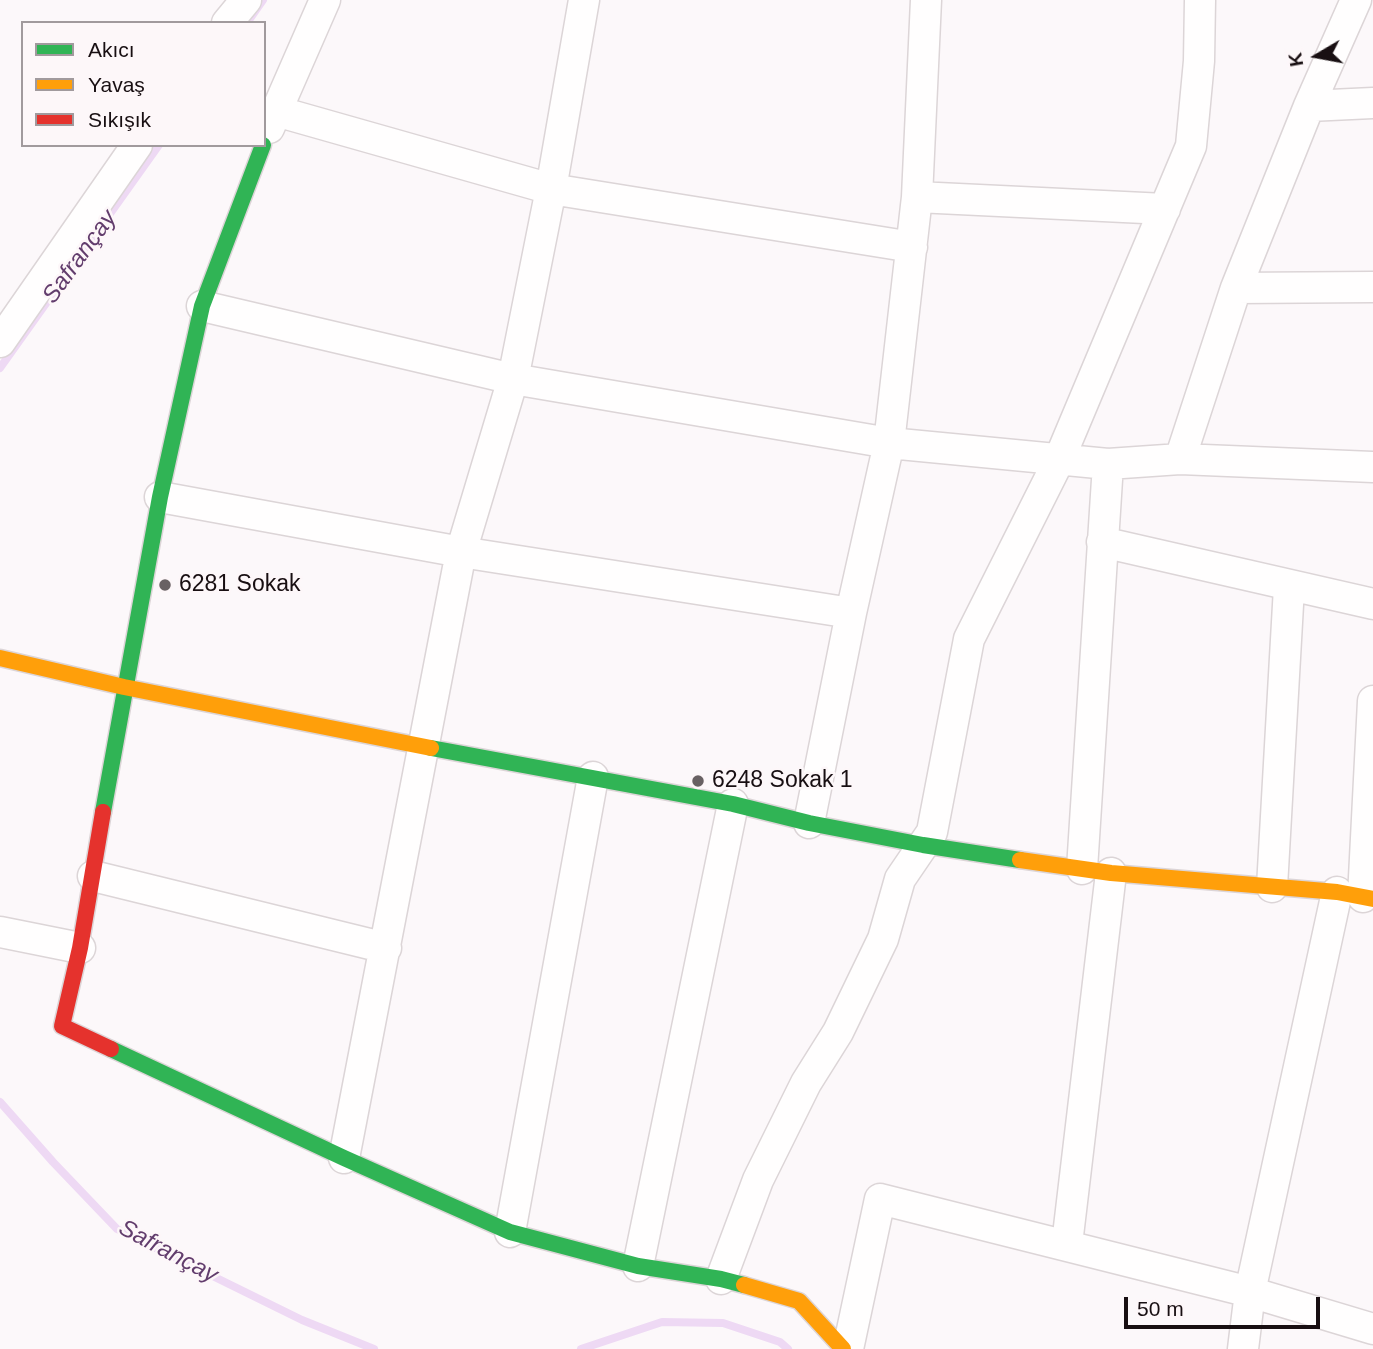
<!DOCTYPE html>
<meta charset="utf-8">
<style>
body{margin:0}
#map{position:relative;width:1373px;height:1349px;overflow:hidden;background:#fcf8fa;font-family:Arial,sans-serif}
canvas{display:block}
.legend{position:absolute;left:21px;top:21px;width:245px;height:126px;box-sizing:border-box;background:#fdf7f9;border:2px solid #a19a9d;margin:0;padding:9px 12px;list-style:none;font-size:21px;color:#180f12}
.legend li{display:flex;align-items:center;gap:14px;height:35px}
.legend b{width:35px;border:2px solid #a19a9d}
.north{position:absolute;left:1282px;top:21px;width:70px;height:70px;-webkit-text-stroke:5px #fdf7f9;paint-order:stroke;rotate:260deg;font-size:19px;font-weight:700;line-height:28px;text-align:center;color:#180f12}
.north::after{content:'';display:block;margin:auto;width:24px;height:32px;background:#180f12;clip-path:polygon(50% 0,100% 100%,50% 72%,0 100%)}
.scale{position:absolute;left:1124px;top:1297px;width:196px;height:32px;box-sizing:border-box;border:4px solid #180f12;border-top:0;padding-left:9px;font-size:21px;line-height:24px;white-space:nowrap;color:#180f12;-webkit-text-stroke:5px #fdf7f9;paint-order:stroke}
</style>
<div id="map">
<canvas width="1373" height="1349"></canvas>
<ul class="legend">
<li><b style="height:9px;background:#30b455"></b>Akıcı</li>
<li><b style="height:9px;background:#ff9f0a"></b>Yavaş</li>
<li><b style="height:9px;background:#e5322d"></b>Sıkışık</li>
</ul>
<div class="north">K</div>
<div class="scale">50 m</div>
</div>
<script>
const ctx = document.querySelector('canvas').getContext('2d');
ctx.lineJoin = 'round';
const poly = rows => new Path2D(rows.map(r => 'M' + r).join(''));
function strokePath(path, color, width, dash) { ctx.strokeStyle = color; ctx.lineWidth = width; ctx.lineCap = dash ? 'butt' : 'round'; ctx.setLineDash(dash || []); ctx.stroke(path); }
function label(font, color, halo, rows, align = 'center') {
  ctx.font = font + ' Arial,sans-serif'; ctx.lineWidth = 5; ctx.setLineDash([]); ctx.textBaseline = 'middle'; ctx.strokeStyle = halo; ctx.fillStyle = color; for (const [text, x, y, turn = 0] of rows) {
    ctx.save(); ctx.translate(x, y); ctx.rotate((+turn || 0) * Math.PI / 180); ctx.textAlign = isNaN(turn) ? turn : align; if (halo) ctx.strokeText(text, 0, 0); ctx.fillText(text, 0, 0); ctx.restore();
  }
}
strokePath(poly([
 [247,23,263,0],
 [0,368,159,145],
 [0,1102,53,1162,117,1229,302,1320,374,1349],
 [581,1349,662,1322,723,1323,780,1342,788,1349]
]), '#eed9f4', 8);
const street = poly([
 [227,23,246,0],
 [1309,106,1373,103],
 [276,111,551,189,912,247],
 [269,128,325,0],
 [917,197,1165,209],
 [1236,288,1373,287],
 [202,306,513,379,889,443,1108,464,1180,459,1373,467],
 [0,342,137,145],
 [1180,459,1236,288,1309,106,1356,0],
 [160,497,461,552,851,613],
 [1102,542,1373,604],
 [809,823,851,613,889,443,917,197,926,0],
 [1082,869,1108,464],
 [93,876,386,948],
 [1272,887,1289,587],
 [1363,897,1373,701],
 [0,932,80,948],
 [344,1158,461,552,513,379,551,189,584,0],
 [510,1232,593,777],
 [1067,1244,1111,873],
 [638,1266,733,804],
 [721,1279,758,1180,806,1083,838,1032,883,939,900,879,932,832,969,639,1059,460,1191,146,1199,61,1200,0],
 [848,1349,880,1199,1250,1292,1373,1329],
 [1243,1349,1250,1292,1337,892]
]);
const fast = poly([
 [431,748,733,804,809,823,923,845,1020,860],
 [103,812,160,497,202,306,263,145],
 [111,1049,344,1158,510,1232,638,1266,721,1279,744,1285]
]);
const slow = poly([
 [0,658,124,687,431,748],
 [1020,860,1111,873,1337,892,1373,899],
 [744,1285,799,1301,843,1349]
]);
const jam = poly([
 [103,812,80,948,62,1026,111,1049]
]);
strokePath(street, '#dcd5d7', 33);
strokePath(fast, '#dcd5d7', 19);
strokePath(slow, '#dcd5d7', 19);
strokePath(jam, '#dcd5d7', 19);
strokePath(street, '#fffefe', 30);
strokePath(fast, '#30b455', 16);
strokePath(slow, '#ff9f0a', 16);
strokePath(jam, '#e5322d', 16);
for (const [x, y, r, color] of [
 [165,585,7,"#686163"],
 [698,781,7,"#686163"]
]) { const dot = new Path2D(); dot.arc(x, y, r, 0, 2 * Math.PI); ctx.fillStyle = color; ctx.fill(dot); strokePath(dot, '#fdf7f9', 2.5); }
label('23px', '#180f12', '#fdf7f9', [
 ["6281 Sokak",179,585],
 ["6248 Sokak 1",712,781]
], 'left');
label('italic 24px', '#623d6d', '#fdf7f9', [
 ["Safrançay",80,257,-54],
 ["Safrançay",168,1252,28]
]);
</script>
